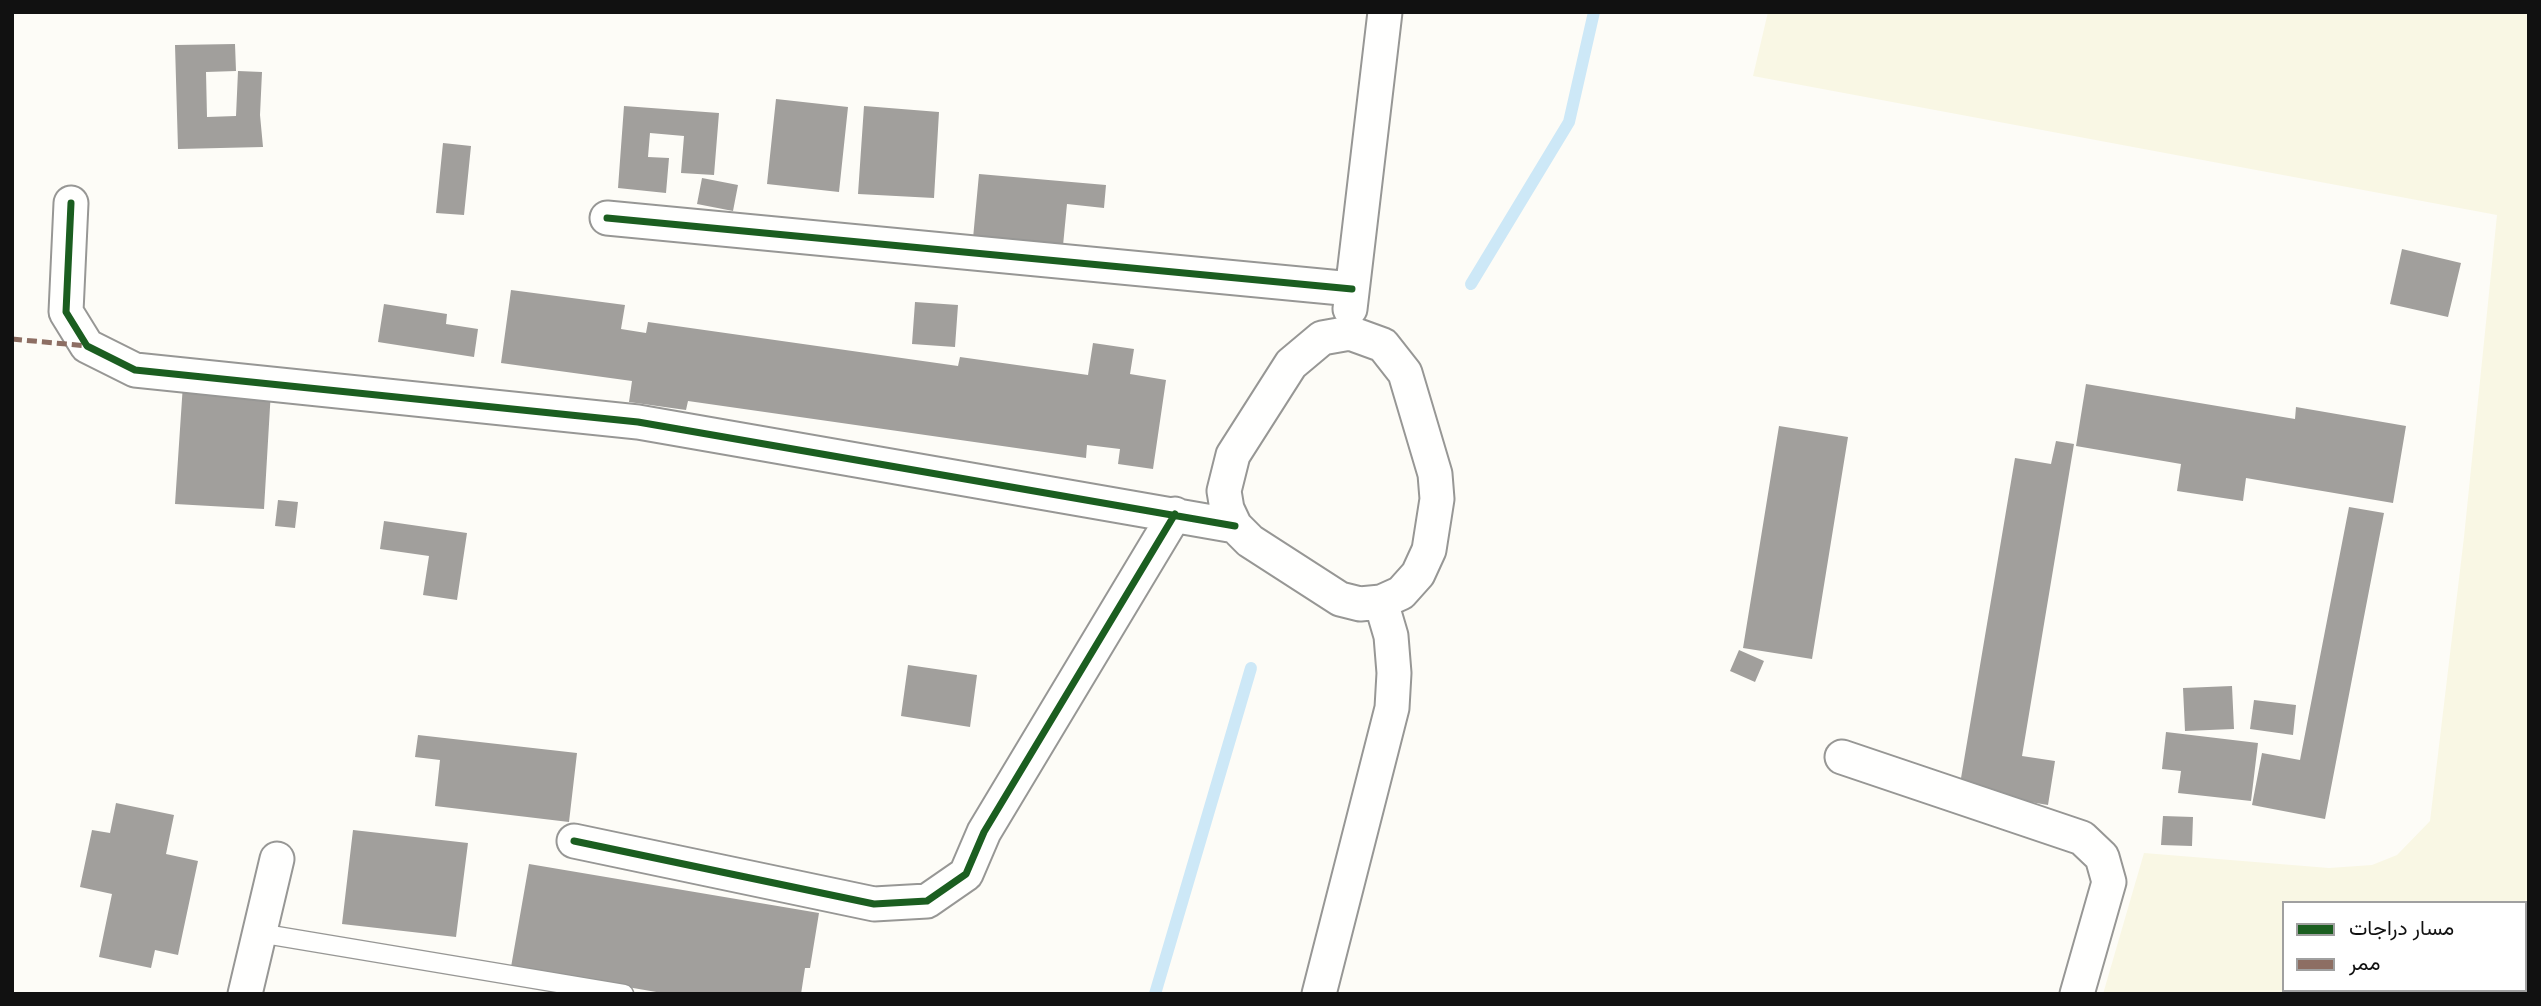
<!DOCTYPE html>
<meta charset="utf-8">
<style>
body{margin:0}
#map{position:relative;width:2541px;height:1006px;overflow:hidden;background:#fdfcf7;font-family:"PT Serif",Vazirmatn,serif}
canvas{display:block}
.frame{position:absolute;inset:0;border:14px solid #111;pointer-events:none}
.legend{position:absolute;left:2282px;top:901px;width:245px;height:91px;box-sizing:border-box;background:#fff;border:2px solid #a0a0a0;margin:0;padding:9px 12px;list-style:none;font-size:21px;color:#111}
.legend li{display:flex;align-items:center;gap:14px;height:35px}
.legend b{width:35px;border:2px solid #a0a0a0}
</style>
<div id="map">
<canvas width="2541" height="1006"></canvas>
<div class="frame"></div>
<ul class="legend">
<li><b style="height:9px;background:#1b5e20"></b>مسار دراجات</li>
<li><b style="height:9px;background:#8d6e63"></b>ممر</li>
</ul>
</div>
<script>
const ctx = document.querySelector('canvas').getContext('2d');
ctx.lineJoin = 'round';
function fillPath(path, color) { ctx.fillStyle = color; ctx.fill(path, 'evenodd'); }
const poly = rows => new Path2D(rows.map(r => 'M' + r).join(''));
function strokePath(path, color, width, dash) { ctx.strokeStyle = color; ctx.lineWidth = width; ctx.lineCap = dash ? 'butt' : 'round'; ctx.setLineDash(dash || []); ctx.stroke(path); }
fillPath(poly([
 [1768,12,2529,12,2529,994,2103,994,2144,853,2329,868,2372,865,2397,855,2430,821,2464,537,2497,215,1753,76],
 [2284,903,2525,903,2525,990,2284,990]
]), '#f9f7e4');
strokePath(poly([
 [1471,284,1569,122,1594,12],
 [1155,994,1251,668]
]), '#cde8f7', 12);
fillPath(poly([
 [235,44,236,71,206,72,207,117,236,116,238,71,262,72,260,115,263,147,178,149,175,45],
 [776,99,848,107,839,192,767,184],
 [624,106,719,113,714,175,681,173,684,136,650,133,648,157,669,158,666,193,618,188],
 [864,106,939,112,934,198,858,194],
 [443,143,471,146,464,215,436,213],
 [979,174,1106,185,1104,208,1067,204,1062,256,972,249],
 [702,178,738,185,733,211,697,204],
 [2402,249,2461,263,2448,317,2390,304],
 [511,290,625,305,621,329,646,333,648,322,958,366,960,357,1088,375,1093,343,1134,349,1130,374,1166,380,1153,469,1118,464,1120,449,1087,445,1086,458,688,401,686,410,629,402,632,381,501,363],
 [915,302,958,305,955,347,912,344],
 [384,304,447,314,446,324,478,329,474,357,378,342],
 [183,384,271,390,264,509,175,504],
 [2086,384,2295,419,2296,407,2406,426,2393,503,2246,478,2243,501,2177,491,2181,464,2076,446],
 [1779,426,1848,437,1812,659,1743,648],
 [2056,441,2074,444,2022,756,2055,761,2048,805,1959,790,2015,458,2051,464],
 [278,500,298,502,295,528,275,526],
 [2349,507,2384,513,2325,819,2252,805,2262,753,2300,760],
 [384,521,467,533,457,600,423,595,429,556,380,549],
 [1739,650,1764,661,1755,682,1730,671],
 [908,665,977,675,970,727,901,716],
 [2232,686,2234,729,2185,731,2183,688],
 [2254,700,2296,705,2293,735,2250,729],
 [2166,732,2258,743,2251,801,2178,793,2181,771,2162,769],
 [418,735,577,753,569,822,435,806,440,760,415,757],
 [116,803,174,815,166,854,198,861,178,955,155,950,151,968,99,957,112,894,80,887,92,830,110,833],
 [2163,816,2193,817,2192,846,2161,845],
 [353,830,468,843,456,937,342,924],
 [529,864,819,913,810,968,805,968,801,994,668,994,511,967]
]), '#a19f9c');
const lane = poly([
 [259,933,624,994]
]);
const street = poly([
 [71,203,66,312,87,346,135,370,638,422,1235,526],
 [607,218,1352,289],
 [1350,309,1385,12],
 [1350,333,1383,345,1405,373,1435,474,1437,499,1429,550,1418,574,1401,593,1381,602,1360,604,1340,599,1250,541,1235,526,1227,509,1224,491,1233,455,1291,364,1322,338,1350,333],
 [1842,757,2082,838,2102,857,2109,882,2077,994],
 [574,841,874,904,927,901,966,874,984,832,1175,514],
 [245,994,277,859],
 [1319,994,1392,708,1394,673,1391,636,1381,602]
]);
strokePath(lane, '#979795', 21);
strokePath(street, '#979795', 37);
strokePath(lane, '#fffffe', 18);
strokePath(street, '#fffffe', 33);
strokePath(poly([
 [12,339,87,346]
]), '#8d6e63', 5, [10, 5]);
strokePath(poly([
 [71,203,66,312,87,346,135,370,638,422,1235,526],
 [607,218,1352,289],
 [574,841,874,904,927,901,966,874,984,832,1175,514]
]), '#1b5e20', 7);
</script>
